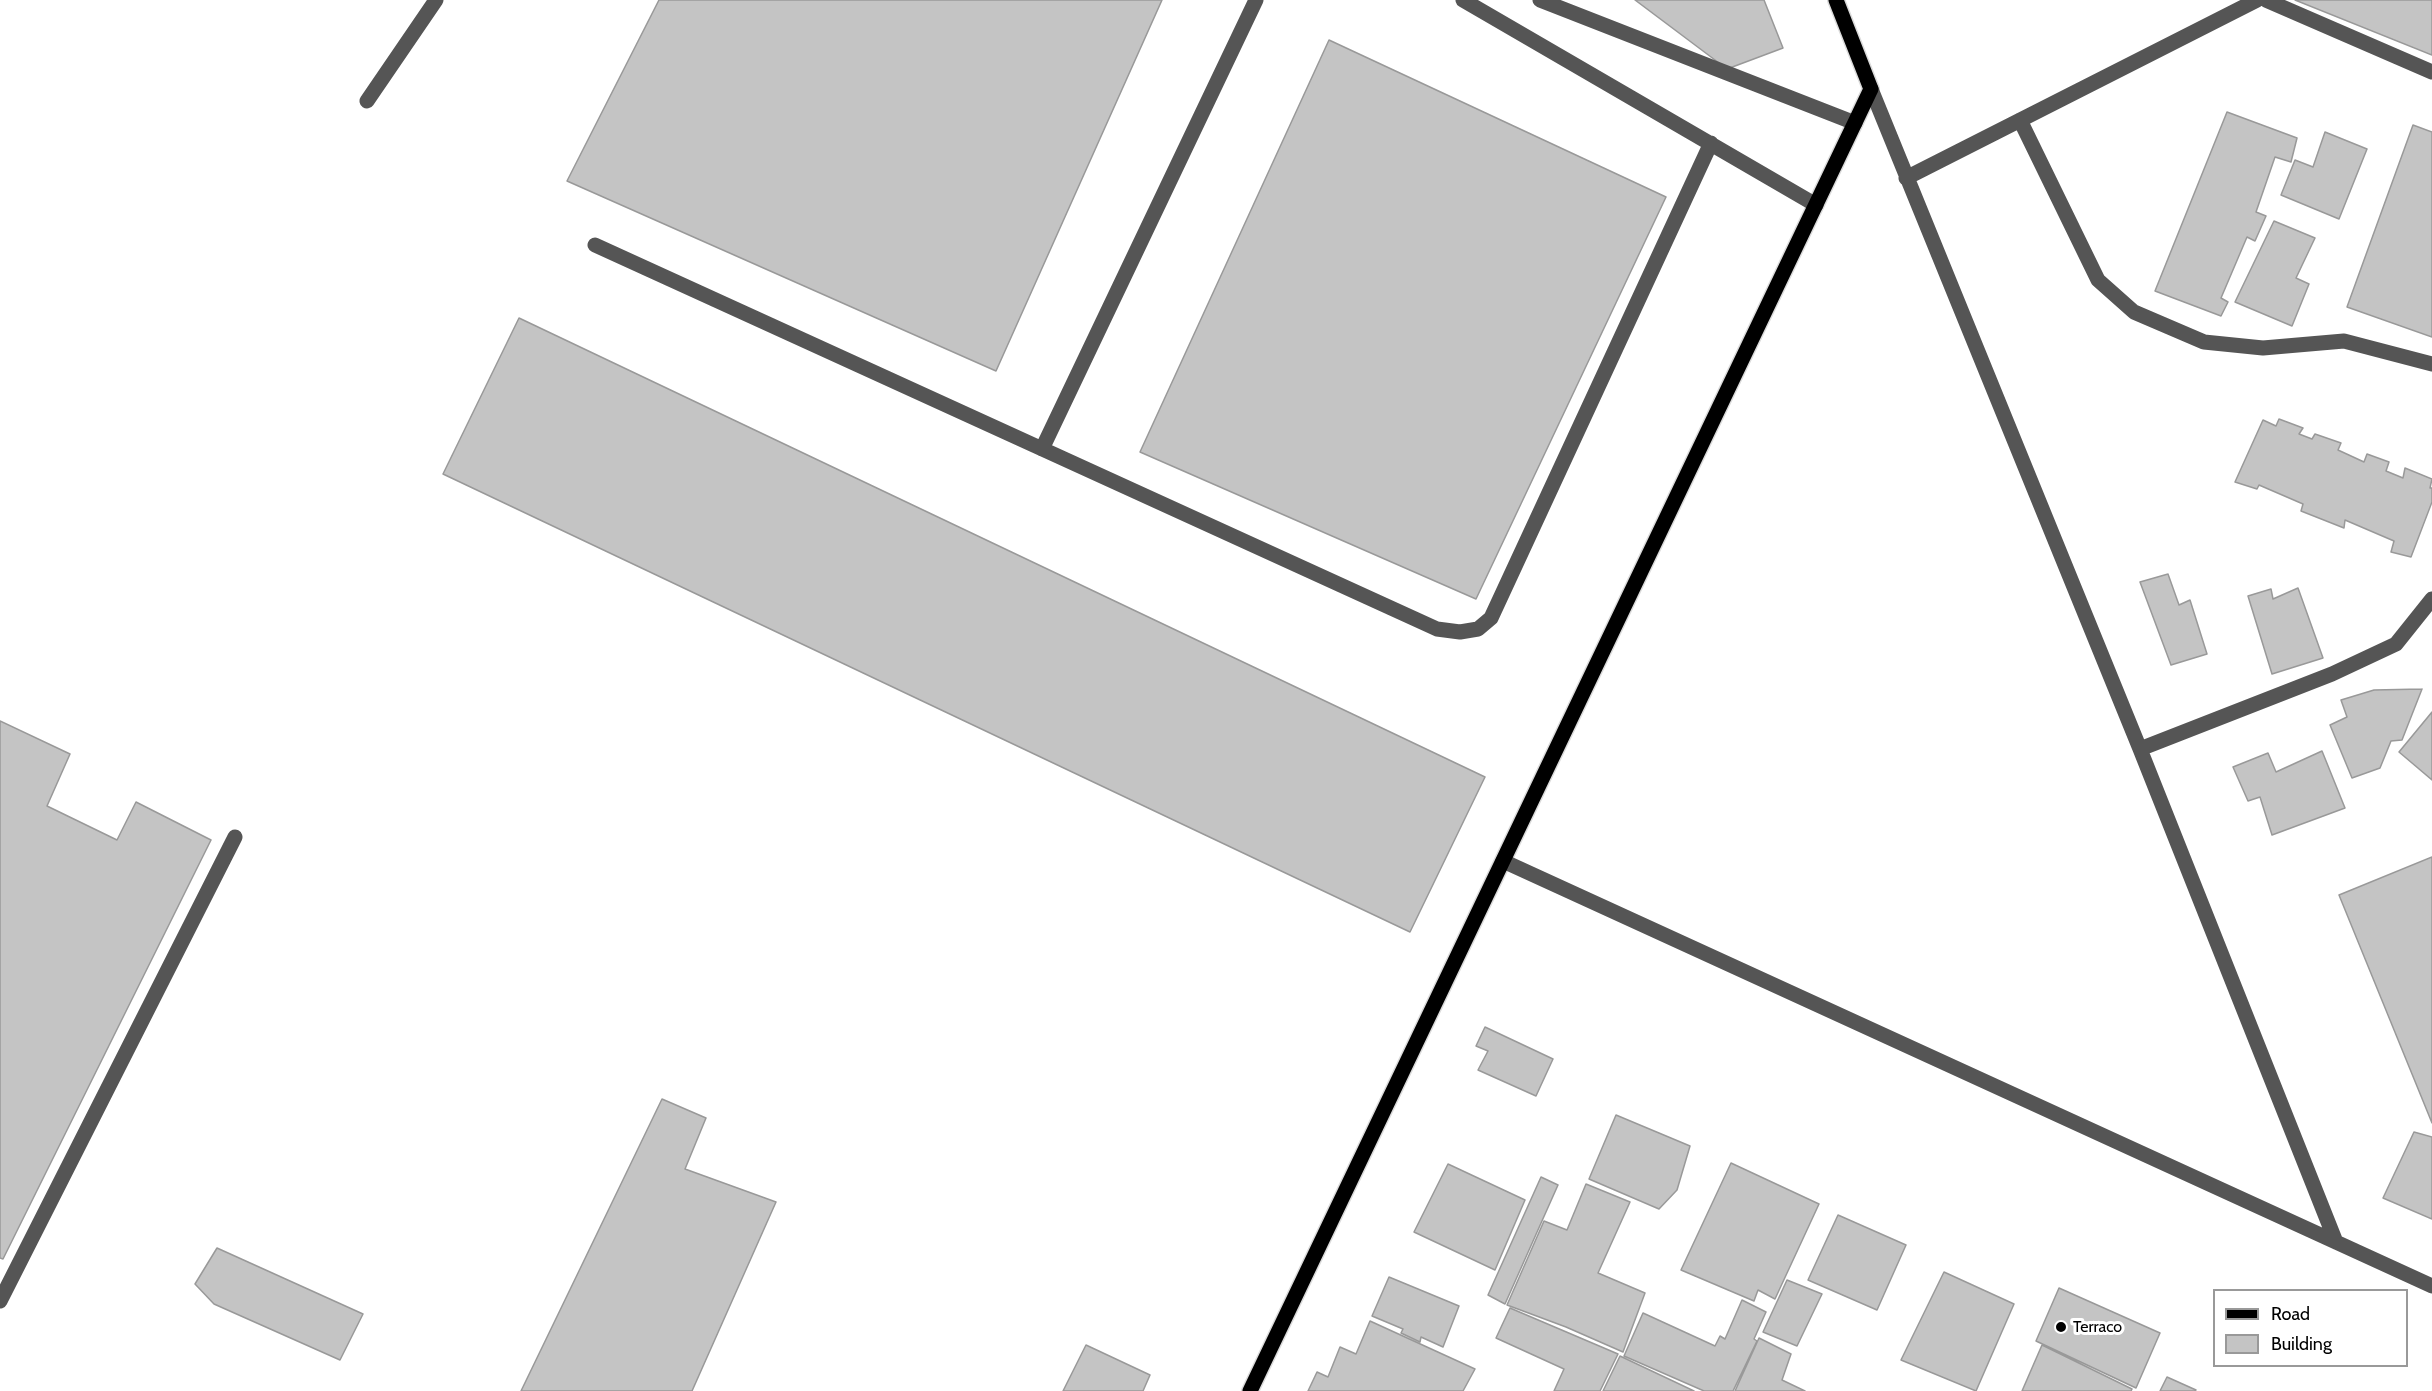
<!DOCTYPE html>
<style>
body{margin:0}
#map{position:relative;width:2432px;height:1391px;overflow:hidden;background:#fff;font-family:Cabin,sans-serif}
canvas{display:block}
.legend{position:absolute;left:2213px;top:1289px;width:195px;height:78px;box-sizing:border-box;background:#fff;border:2px solid #999;margin:0;padding:8px 10px;list-style:none;font-size:18px;color:#000}
.legend li{display:flex;align-items:center;gap:12px;height:30px}
.legend b{width:30px;border:2px solid #999}
</style>
<div id="map">
<canvas width="2432" height="1391"></canvas>
<ul class="legend">
<li><b style="height:8px;background:#000"></b>Road</li>
<li><b style="height:16px;background:#c4c4c4"></b>Building</li>
</ul>
</div>
<script>
const ctx = document.querySelector('canvas').getContext('2d');
ctx.lineJoin = 'round';
function fillPath(path, color) { ctx.fillStyle = color; ctx.fill(path, 'evenodd'); }
const poly = rows => new Path2D(rows.map(r => 'M' + r).join(''));
function strokePath(path, color, width, dash) { ctx.strokeStyle = color; ctx.lineWidth = width; ctx.lineCap = dash ? 'butt' : 'round'; ctx.setLineDash(dash || []); ctx.stroke(path); }
function label(font, color, halo, rows, align = 'center') {
  ctx.font = font + ' Cabin,sans-serif'; ctx.lineWidth = 6; ctx.setLineDash([]); ctx.textBaseline = 'middle'; ctx.strokeStyle = halo; ctx.fillStyle = color; for (const [text, x, y, turn = 0] of rows) {
    ctx.save(); ctx.translate(x, y); ctx.rotate((+turn || 0) * Math.PI / 180); ctx.textAlign = isNaN(turn) ? turn : align; if (halo) ctx.strokeText(text, 0, 0); ctx.fillText(text, 0, 0); ctx.restore();
  }
}
const building = poly([
 [659,0,1162,0,996,371,567,181,659,0],
 [1635,0,1764,0,1783,48,1727,69,1635,0],
 [2295,0,2432,0,2432,55,2295,0],
 [1329,40,1666,197,1476,599,1140,452,1329,40],
 [2227,112,2297,138,2291,162,2275,157,2256,212,2266,216,2255,241,2247,237,2221,298,2228,302,2221,316,2155,291,2227,112],
 [2413,125,2432,132,2432,337,2347,307,2413,125],
 [2325,132,2367,149,2339,219,2281,195,2295,160,2313,167,2325,132],
 [2274,221,2315,238,2296,278,2309,284,2292,326,2235,302,2274,221],
 [519,318,1485,777,1410,932,443,474,519,318],
 [2279,419,2303,428,2299,434,2312,439,2315,434,2341,443,2338,450,2364,462,2367,454,2389,462,2386,471,2403,478,2405,468,2432,479,2430,488,2432,488,2432,502,2411,557,2391,552,2394,541,2345,520,2344,528,2301,511,2303,504,2259,485,2257,489,2235,482,2263,420,2276,426,2279,419],
 [2168,574,2179,605,2190,600,2207,654,2171,665,2140,582,2168,574],
 [2298,588,2323,658,2272,674,2248,596,2271,589,2273,599,2298,588],
 [2422,689,2402,740,2391,741,2380,768,2352,778,2330,725,2347,717,2341,700,2374,690,2422,689],
 [2432,712,2432,780,2399,752,2432,712],
 [0,721,70,754,47,806,117,840,136,802,211,840,3,1259,0,1258,0,721],
 [2322,751,2345,808,2272,835,2260,797,2248,801,2233,767,2268,753,2276,772,2322,751],
 [2432,857,2432,1123,2339,895,2432,857],
 [1485,1027,1553,1059,1536,1096,1478,1070,1488,1051,1476,1046,1485,1027],
 [662,1099,706,1118,685,1169,776,1202,692,1391,521,1391,662,1099],
 [1616,1115,1690,1146,1677,1190,1659,1209,1589,1179,1616,1115],
 [2414,1132,2432,1137,2432,1219,2383,1198,2414,1132],
 [1731,1163,1819,1204,1775,1299,1758,1290,1754,1301,1681,1270,1731,1163],
 [1448,1164,1525,1200,1495,1270,1414,1232,1448,1164],
 [1541,1177,1558,1185,1505,1304,1488,1295,1541,1177],
 [1586,1184,1630,1202,1598,1273,1645,1293,1623,1352,1566,1327,1507,1305,1544,1221,1567,1230,1586,1184],
 [1838,1215,1906,1245,1877,1310,1808,1280,1838,1215],
 [217,1248,363,1314,340,1360,214,1304,195,1284,217,1248],
 [1944,1272,2014,1304,1976,1391,1901,1360,1944,1272],
 [1389,1277,1459,1306,1443,1347,1421,1337,1420,1342,1401,1333,1403,1329,1372,1316,1389,1277],
 [1787,1280,1822,1294,1797,1346,1763,1332,1787,1280],
 [2059,1288,2160,1333,2136,1388,2036,1341,2059,1288],
 [1742,1300,1766,1312,1754,1339,1757,1341,1733,1391,1704,1391,1624,1356,1643,1313,1715,1346,1720,1336,1725,1339,1742,1300],
 [1510,1308,1618,1354,1600,1391,1554,1391,1564,1369,1496,1338,1510,1308],
 [1370,1321,1475,1369,1463,1391,1308,1391,1317,1372,1328,1377,1340,1347,1356,1354,1370,1321],
 [1759,1338,1791,1354,1782,1380,1805,1391,1735,1391,1759,1338],
 [1086,1345,1150,1375,1143,1391,1063,1391,1086,1345],
 [2042,1345,2132,1389,2131,1391,2022,1391,2042,1345],
 [1620,1356,1694,1391,1603,1391,1620,1356],
 [2167,1377,2196,1390,2195,1391,2160,1391,2167,1377]
]);
fillPath(building, '#c4c4c4');
strokePath(building, '#999', 1.5);
const major = poly([
 [1250,1391,1871,89,1836,0]
]);
strokePath(major, '#dbdbdb', 18);
strokePath(poly([
 [1463,0,1816,205],
 [1540,0,1855,123],
 [2266,0,2432,72],
 [1871,89,2140,749,2336,1242],
 [367,101,436,0],
 [2020,120,2098,280,2134,312,2204,342,2263,348,2344,341,2432,364],
 [1906,178,2257,0],
 [595,245,1437,629,1460,632,1478,629,1491,618,1711,143],
 [1042,449,1256,0],
 [2140,749,2332,674,2396,644,2432,599],
 [1503,861,2432,1286],
 [0,1301,235,837]
]), '#555', 15);
strokePath(major, '#000', 15);
for (const [x, y, r, color] of [
 [2061,1327,6,"#000"]
]) { const dot = new Path2D(); dot.arc(x, y, r, 0, 2 * Math.PI); ctx.fillStyle = color; ctx.fill(dot); strokePath(dot, '#fff', 2); }
label('16px', '#000', '#fff', [
 ["Terraco",2073,1327]
], 'left');
</script>
